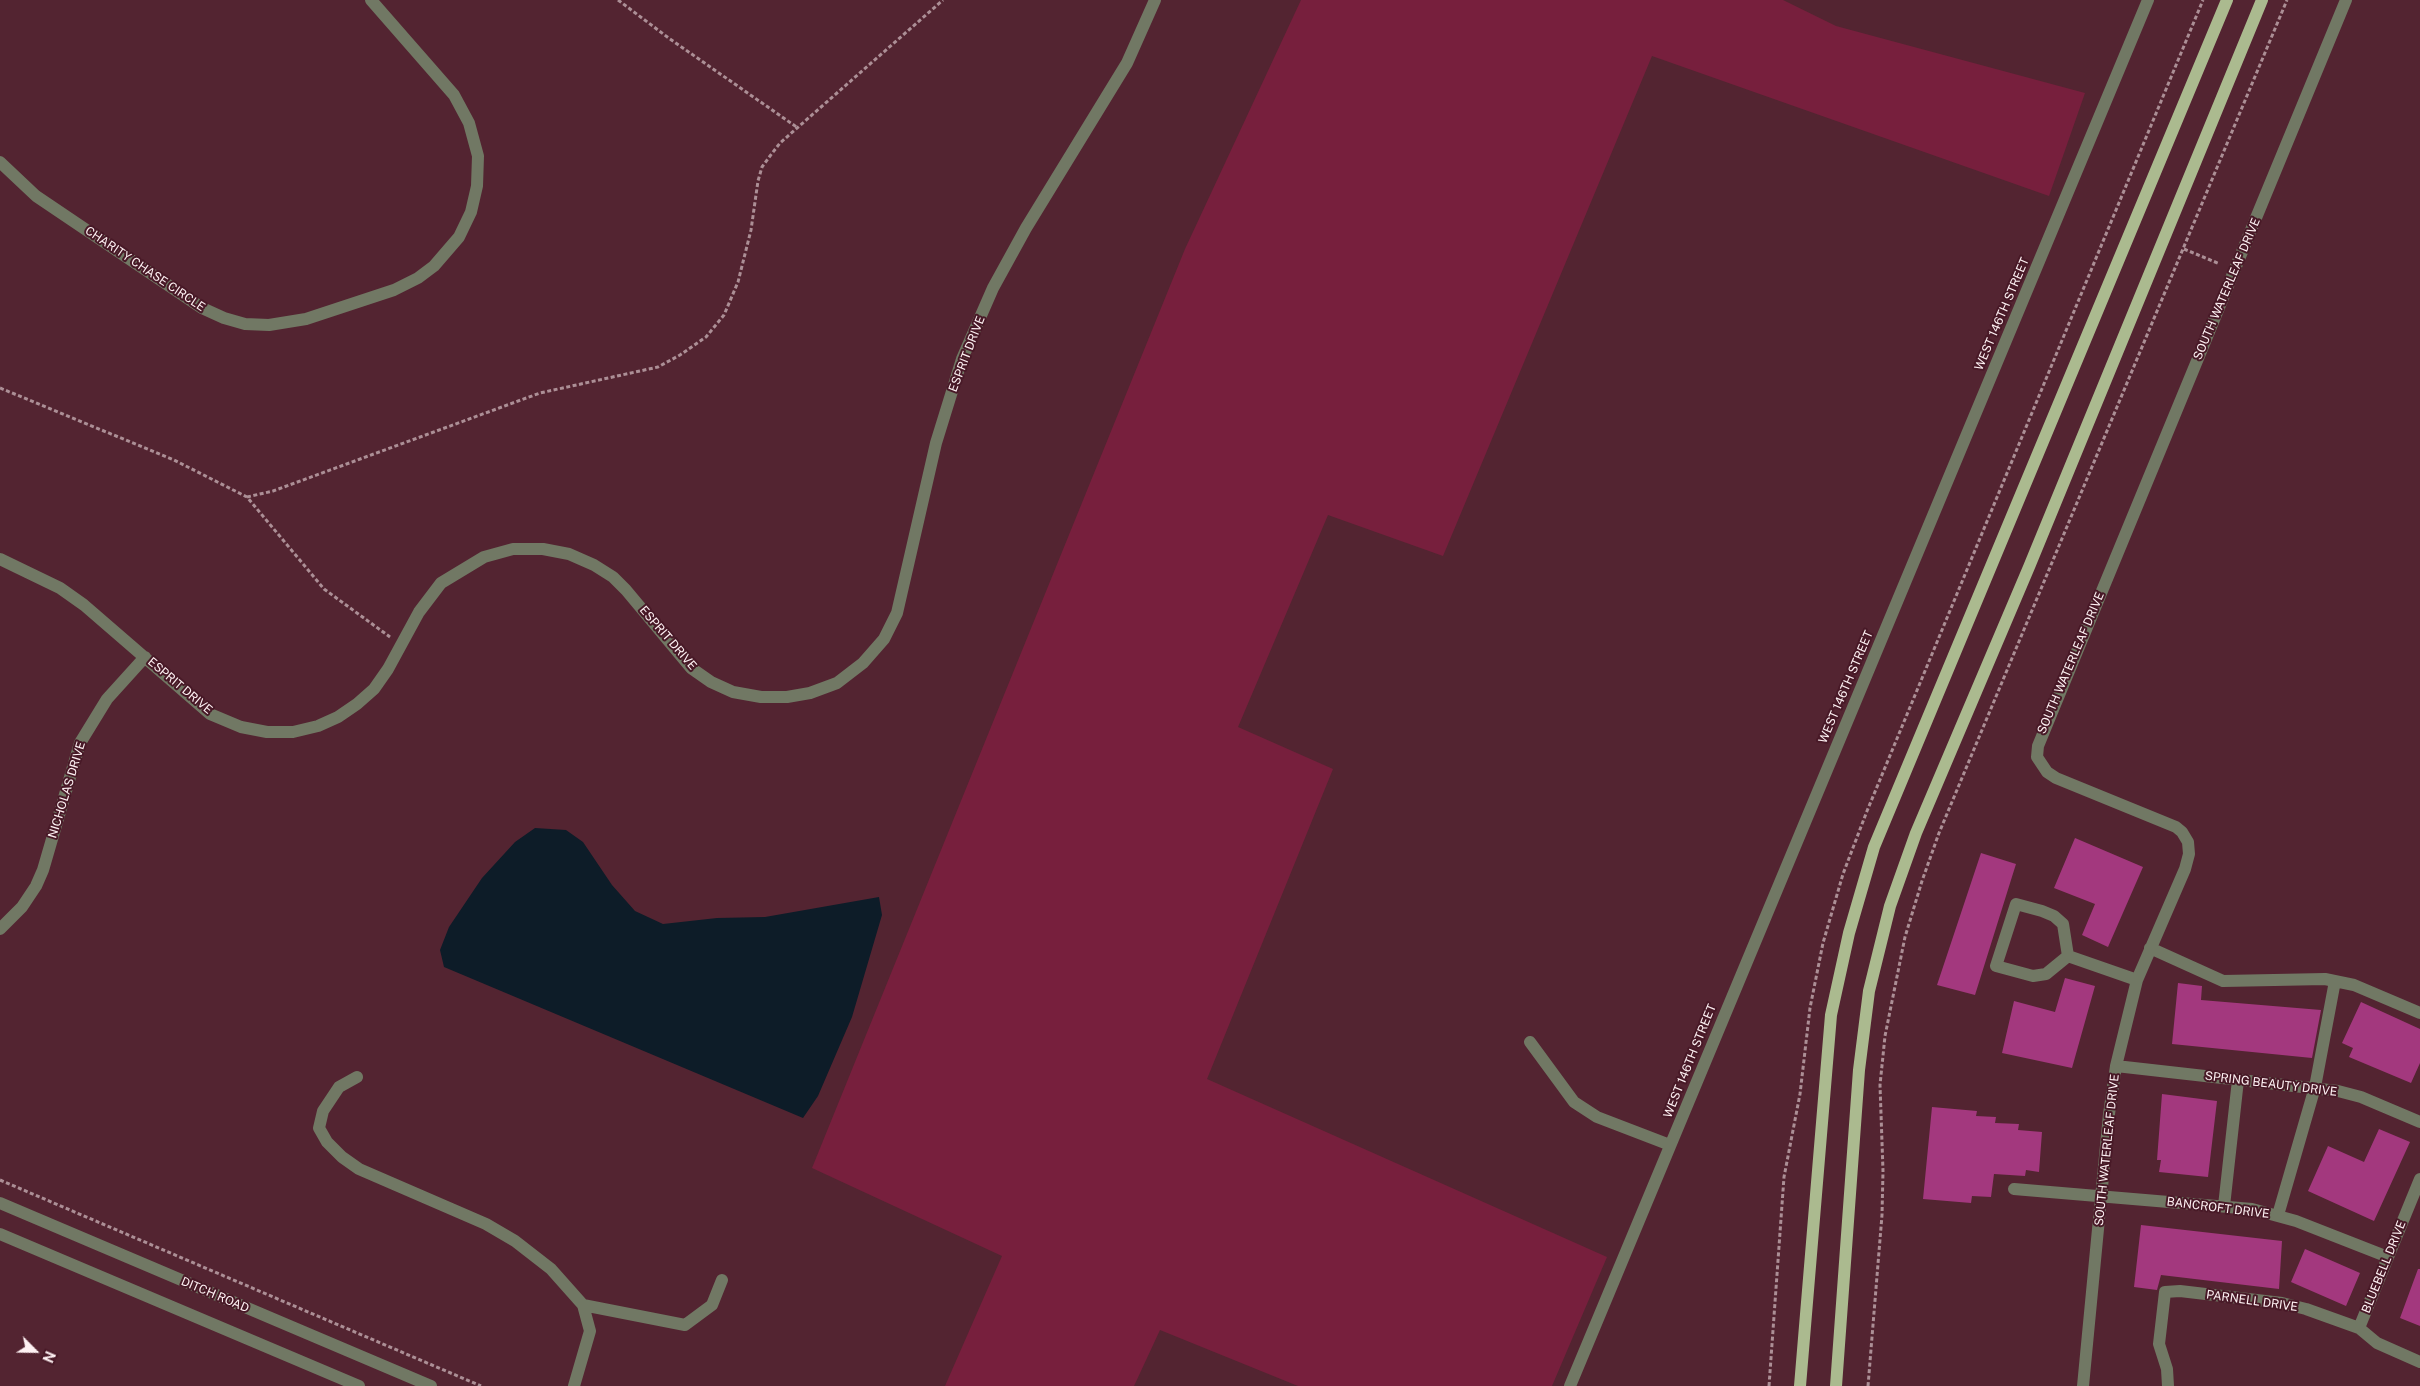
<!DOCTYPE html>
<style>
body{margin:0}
#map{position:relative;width:2420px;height:1386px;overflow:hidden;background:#532431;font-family:"Public Sans",sans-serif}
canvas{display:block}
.north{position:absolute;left:10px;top:1326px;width:50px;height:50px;-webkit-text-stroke:4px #481927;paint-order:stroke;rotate:113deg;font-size:14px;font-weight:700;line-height:20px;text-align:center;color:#fef1f3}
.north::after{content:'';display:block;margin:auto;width:18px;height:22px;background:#fef1f3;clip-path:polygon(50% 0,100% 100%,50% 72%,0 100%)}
</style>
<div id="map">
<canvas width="2420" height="1386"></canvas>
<div class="north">N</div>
</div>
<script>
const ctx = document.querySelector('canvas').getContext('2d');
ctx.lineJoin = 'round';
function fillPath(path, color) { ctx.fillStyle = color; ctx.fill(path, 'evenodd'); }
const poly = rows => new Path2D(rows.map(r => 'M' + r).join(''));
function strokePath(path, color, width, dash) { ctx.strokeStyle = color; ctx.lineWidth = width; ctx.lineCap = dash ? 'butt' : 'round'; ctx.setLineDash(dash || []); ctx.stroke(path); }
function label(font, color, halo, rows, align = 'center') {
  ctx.font = font + ' "Public Sans",sans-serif'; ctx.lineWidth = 4; ctx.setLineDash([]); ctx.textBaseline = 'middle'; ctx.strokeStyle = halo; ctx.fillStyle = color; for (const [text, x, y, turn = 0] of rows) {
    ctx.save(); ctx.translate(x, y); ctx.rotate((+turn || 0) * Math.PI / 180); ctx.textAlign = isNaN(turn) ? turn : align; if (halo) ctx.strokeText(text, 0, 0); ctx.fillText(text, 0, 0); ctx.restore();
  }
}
fillPath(poly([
 [1301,0,1783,0,1836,26,2085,93,2049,196,1652,56,1443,556,1328,515,1238,727,1333,769,1207,1079,1607,1257,1552,1386,1298,1386,1160,1330,1134,1386,945,1386,1002,1256,812,1168,1185,249]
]), '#771f3d');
fillPath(poly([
 [535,828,566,830,583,842,612,885,635,911,663,924,717,918,765,917,879,897,882,915,852,1017,818,1096,803,1118,444,967,440,950,449,927,482,878,515,842]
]), '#0d1c28');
fillPath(poly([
 [2075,838,2143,867,2108,947,2082,935,2095,904,2054,888],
 [1981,853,2016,864,1975,995,1937,985],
 [2065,978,2095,986,2072,1068,2002,1053,2014,1001,2055,1012],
 [2178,983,2202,986,2201,1000,2321,1010,2312,1058,2172,1044],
 [2361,1002,2420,1029,2420,1063,2411,1083,2349,1057,2353,1048,2342,1043],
 [2162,1094,2217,1101,2208,1177,2159,1172,2161,1160,2157,1160],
 [1932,1107,1977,1111,1976,1116,1996,1117,1995,1123,2019,1124,2018,1130,2042,1132,2039,1172,2026,1170,2025,1176,1994,1174,1991,1197,1972,1196,1971,1203,1923,1199],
 [2379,1129,2410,1142,2374,1221,2308,1191,2328,1146,2364,1162],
 [2141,1225,2282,1241,2279,1289,2161,1275,2157,1290,2134,1287],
 [2305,1249,2360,1273,2346,1306,2291,1282],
 [2418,1269,2420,1269,2420,1326,2400,1318]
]), '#a3387e');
strokePath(poly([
 [618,0,670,39,798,128],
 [2184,249,2220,264],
 [0,388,174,460,247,497,324,589,390,637],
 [247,497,273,491,540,393,658,367,680,355,706,337,724,315,738,282,751,230,758,181,762,167,770,156,780,143,943,0],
 [0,1180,481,1386],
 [1769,1386,1784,1177,1800,1094,1810,1008,1823,943,1843,874,1867,811,2203,0],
 [1868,1386,1882,1215,1883,1171,1880,1085,1885,1036,1905,937,1922,881,1939,833,2287,0]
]), '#ac8f96', 3, [4, 2.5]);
strokePath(poly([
 [0,162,36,196,202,308,224,318,245,324,269,325,306,319,394,290,418,278,434,266,459,237,471,212,477,186,478,156,469,123,454,95,371,0],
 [0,559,60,588,84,605,210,714,241,727,267,732,293,732,318,726,338,717,357,704,374,689,388,669,419,612,441,583,484,557,513,549,543,549,569,554,594,565,613,577,626,590,691,668,711,682,733,692,761,697,787,697,810,693,837,683,863,663,884,639,897,613,936,443,962,359,993,288,1026,228,1127,63,1155,0],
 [0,929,22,907,36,886,43,870,80,743,107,699,145,657],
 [2150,948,2223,981,2325,979,2354,985,2420,1013],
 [2068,956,2046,974,2033,976,1996,966,2016,904,2042,911,2054,916,2063,924,2068,956,2137,980],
 [1530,1042,1574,1102,1597,1117,1670,1145],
 [2116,1066,2338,1091,2361,1097,2420,1122],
 [357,1077,339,1087,323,1111,319,1128,327,1142,342,1157,359,1169,486,1224,515,1241,551,1269,583,1305,590,1331,574,1386],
 [2014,1189,2252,1209,2296,1221,2388,1257],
 [0,1203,431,1386],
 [2224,1206,2238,1080],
 [2278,1215,2315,1087,2335,981],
 [0,1234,359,1386],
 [583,1305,685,1325,712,1305,722,1280],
 [2359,1328,2420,1179],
 [1570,1386,2148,0],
 [2083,1386,2109,1114,2116,1066,2137,980,2185,869,2189,854,2188,842,2182,832,2176,827,2056,778,2047,772,2037,757,2038,746,2346,0],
 [2168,1386,2167,1369,2159,1344,2165,1292,2180,1291,2282,1303,2306,1309,2359,1328,2377,1343,2420,1362]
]), '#717864', 12);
strokePath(poly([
 [1800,1386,1831,1015,1849,933,1874,847,2227,0],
 [1836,1386,1859,1070,1869,991,1890,906,1916,833,2029,567,2262,0]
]), '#abba8f', 12);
label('12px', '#fef1f3', '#481927', [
 ["CHARITY CHASE CIRCLE",145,269,34],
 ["SOUTH WATERLEAF DRIVE",2227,289,-67],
 ["WEST 146TH STREET",2002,314,-67],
 ["ESPRIT DRIVE",967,354,-69],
 ["ESPRIT DRIVE",668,638,49],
 ["SOUTH WATERLEAF DRIVE",2071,663,-67],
 ["ESPRIT DRIVE",180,686,40],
 ["WEST 146TH STREET",1846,687,-67],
 ["NICHOLAS DRIVE",67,790,-73],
 ["WEST 146TH STREET",1690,1061,-68],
 ["SPRING BEAUTY DRIVE",2271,1084,7],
 ["SOUTH WATERLEAF DRIVE",2107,1150,-84],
 ["BANCROFT DRIVE",2218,1208,7],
 ["BLUEBELL DRIVE",2384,1267,-68],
 ["DITCH ROAD",215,1295,23],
 ["PARNELL DRIVE",2252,1301,8]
]);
</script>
